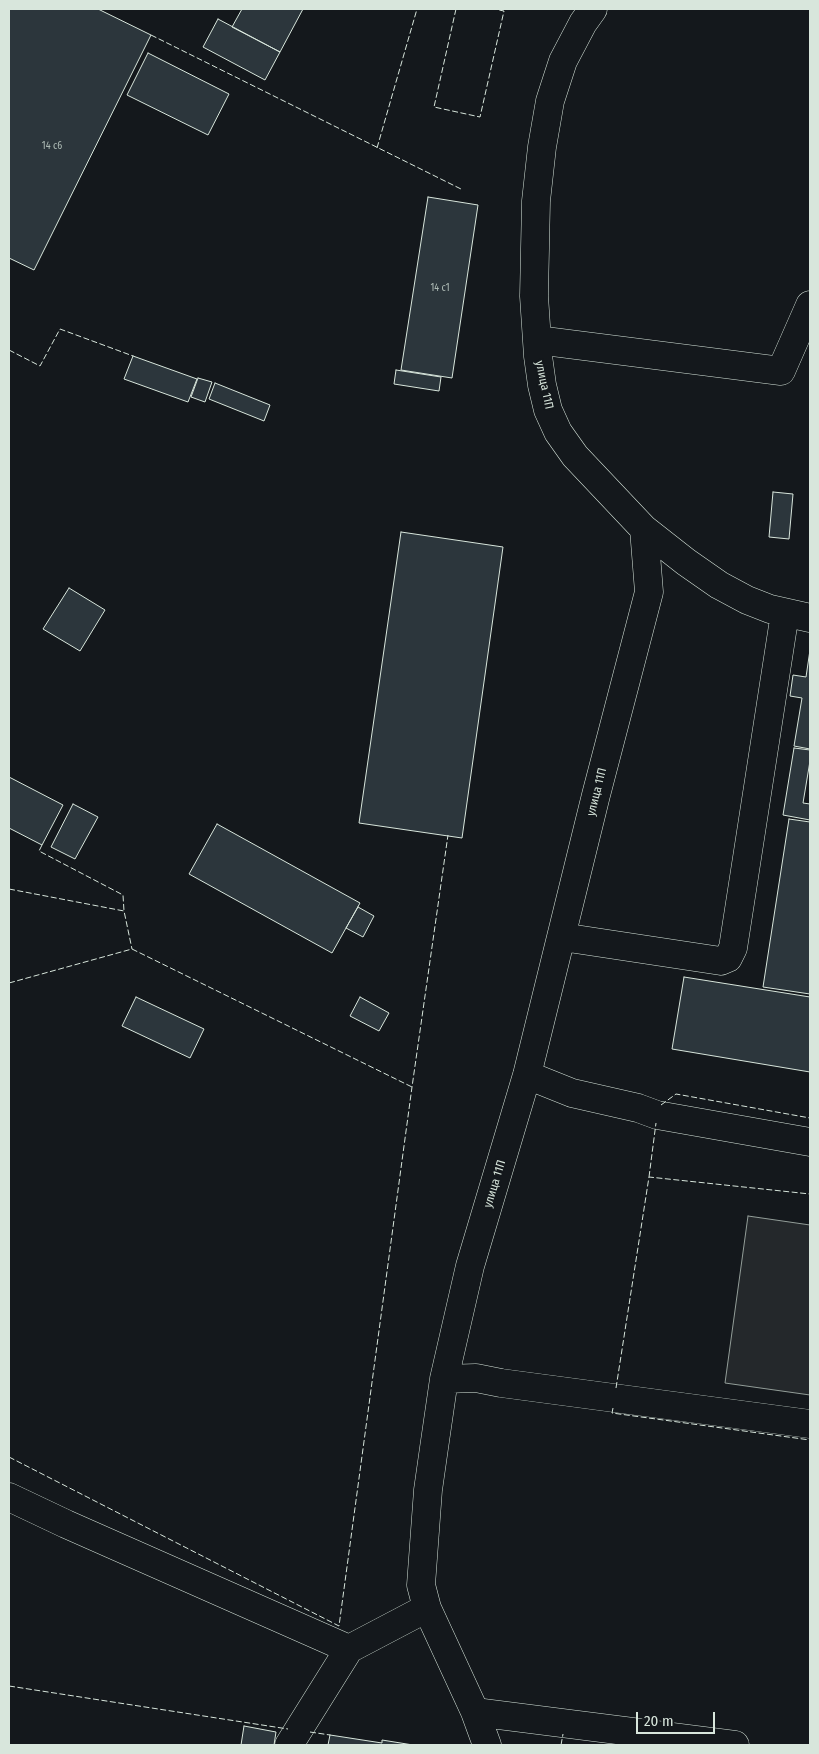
<!DOCTYPE html>
<meta charset="utf-8">
<style>
body{margin:0}
#map{position:relative;width:819px;height:1754px;overflow:hidden;background:#14181c;font-family:"Fira Sans Condensed",sans-serif}
canvas{display:block}
.frame{position:absolute;inset:0;border:10px solid #d8e6dc;pointer-events:none}
.scale{position:absolute;left:636px;top:1712px;width:79px;height:22px;box-sizing:border-box;border:2px solid #d8e6dc;border-top:0;padding-left:6px;font-size:15px;line-height:18px;white-space:nowrap;color:#d8e6dc;-webkit-text-stroke:4px #14181c;paint-order:stroke}
</style>
<div id="map">
<canvas width="819" height="1754"></canvas>
<div class="frame"></div>
<div class="scale">20 m</div>
</div>
<script>
const ctx = document.querySelector('canvas').getContext('2d');
ctx.lineJoin = 'round';
function fillPath(path, color) { ctx.fillStyle = color; ctx.fill(path, 'evenodd'); }
const poly = rows => new Path2D(rows.map(r => 'M' + r).join(''));
function strokePath(path, color, width, dash) { ctx.strokeStyle = color; ctx.lineWidth = width; ctx.lineCap = dash ? 'butt' : 'round'; ctx.setLineDash(dash || []); ctx.stroke(path); }
function label(font, color, halo, rows, align = 'center') {
  ctx.font = font + ' "Fira Sans Condensed",sans-serif'; ctx.lineWidth = 4; ctx.setLineDash([]); ctx.textBaseline = 'middle'; ctx.strokeStyle = halo; ctx.fillStyle = color; for (const [text, x, y, turn = 0] of rows) {
    ctx.save(); ctx.translate(x, y); ctx.rotate((+turn || 0) * Math.PI / 180); ctx.textAlign = isNaN(turn) ? turn : align; if (halo) ctx.strokeText(text, 0, 0); ctx.fillText(text, 0, 0); ctx.restore();
  }
}
const parking = poly([
 [748,1216,810,1225,810,1395,725,1383,748,1216]
]);
fillPath(parking, '#24282b');
strokePath(parking, '#939e99', 1);
const building = poly([
 [9,9,98,9,151,35,34,270,9,258,9,9],
 [242,9,303,9,280,52,232,27,242,9],
 [218,19,280,52,265,80,203,47,218,19],
 [148,53,229,94,208,135,127,95,148,53],
 [428,197,478,205,452,378,401,370,428,197],
 [133,356,197,379,188,402,124,379,133,356],
 [396,370,441,377,439,391,394,384,396,370],
 [198,378,212,382,205,402,191,397,198,378],
 [215,383,270,405,264,421,209,399,215,383],
 [773,492,793,494,789,539,769,537,773,492],
 [401,532,503,547,462,838,359,823,401,532],
 [69,588,105,610,80,651,43,629,69,588],
 [810,650,810,749,794,746,802,698,790,696,793,675,806,677,810,650],
 [794,748,810,750,810,761,803,803,810,804,810,820,783,815,794,748],
 [9,777,63,805,42,845,9,828,9,777],
 [73,804,98,817,75,859,51,847,73,804],
 [789,819,810,822,810,994,763,987,789,819],
 [217,824,360,903,332,953,189,874,217,824],
 [358,907,374,916,363,937,346,928,358,907],
 [684,977,810,997,810,1072,672,1049,684,977],
 [136,997,204,1029,190,1058,122,1026,136,997],
 [360,997,389,1013,379,1031,350,1016,360,997],
 [244,1726,276,1732,274,1745,241,1745,244,1726],
 [330,1735,382,1743,382,1740,413,1745,328,1745,330,1735]
]);
fillPath(building, '#2c363c');
strokePath(building, '#d8e6dc', 1);
const minor = poly([
 [537,340,781,371,810,305],
 [644,529,686,562,719,585,747,600,770,609,810,618],
 [562,937,721,961,728,958,733,948,785,613],
 [527,1075,572,1093,638,1108,657,1115,810,1142],
 [444,1379,476,1378,501,1383,810,1424],
 [9,1497,66,1524,349,1649,427,1608],
 [475,1712,735,1745],
 [289,1745,349,1649],
 [487,1745,475,1712,427,1608,421,1585,428,1490,434,1448,444,1379,470,1266,527,1075,596,795,649,592,644,529,575,456,558,432,548,410,542,385,538,356,534,296,536,201,542,147,550,101,563,61,583,23,593,9]
]);
strokePath(minor, '#d8e6dc', 29);
strokePath(minor, '#14181c', 28);
strokePath(poly([
 [456,9,434,107,480,117,504,11,494,9],
 [151,35,463,190],
 [377,148,417,9],
 [9,350,40,366,60,329,133,356],
 [42,845,39,851,123,895,124,911],
 [9,889,124,911,132,949],
 [9,983,132,949,412,1087],
 [661,1105,676,1094,810,1118],
 [649,1177,656,1123],
 [616,1388,649,1177,810,1194],
 [613,1408,612,1413,810,1440],
 [9,1457,339,1626,412,1087,448,835],
 [9,1686,288,1729],
 [310,1732,330,1735],
 [561,1745,563,1734]
]), '#d8e6dc', 1, [6, 2.5]);
label('10px', '#adbab4', null, [
 ["14 с6",52,146],
 ["14 с1",440,288]
]);
label('12px', '#d8e6dc', '#14181c', [
 ["улица 11П",544,385,78],
 ["улица 11П",597,792,-76],
 ["улица 11П",495,1184,-73]
]);
</script>
